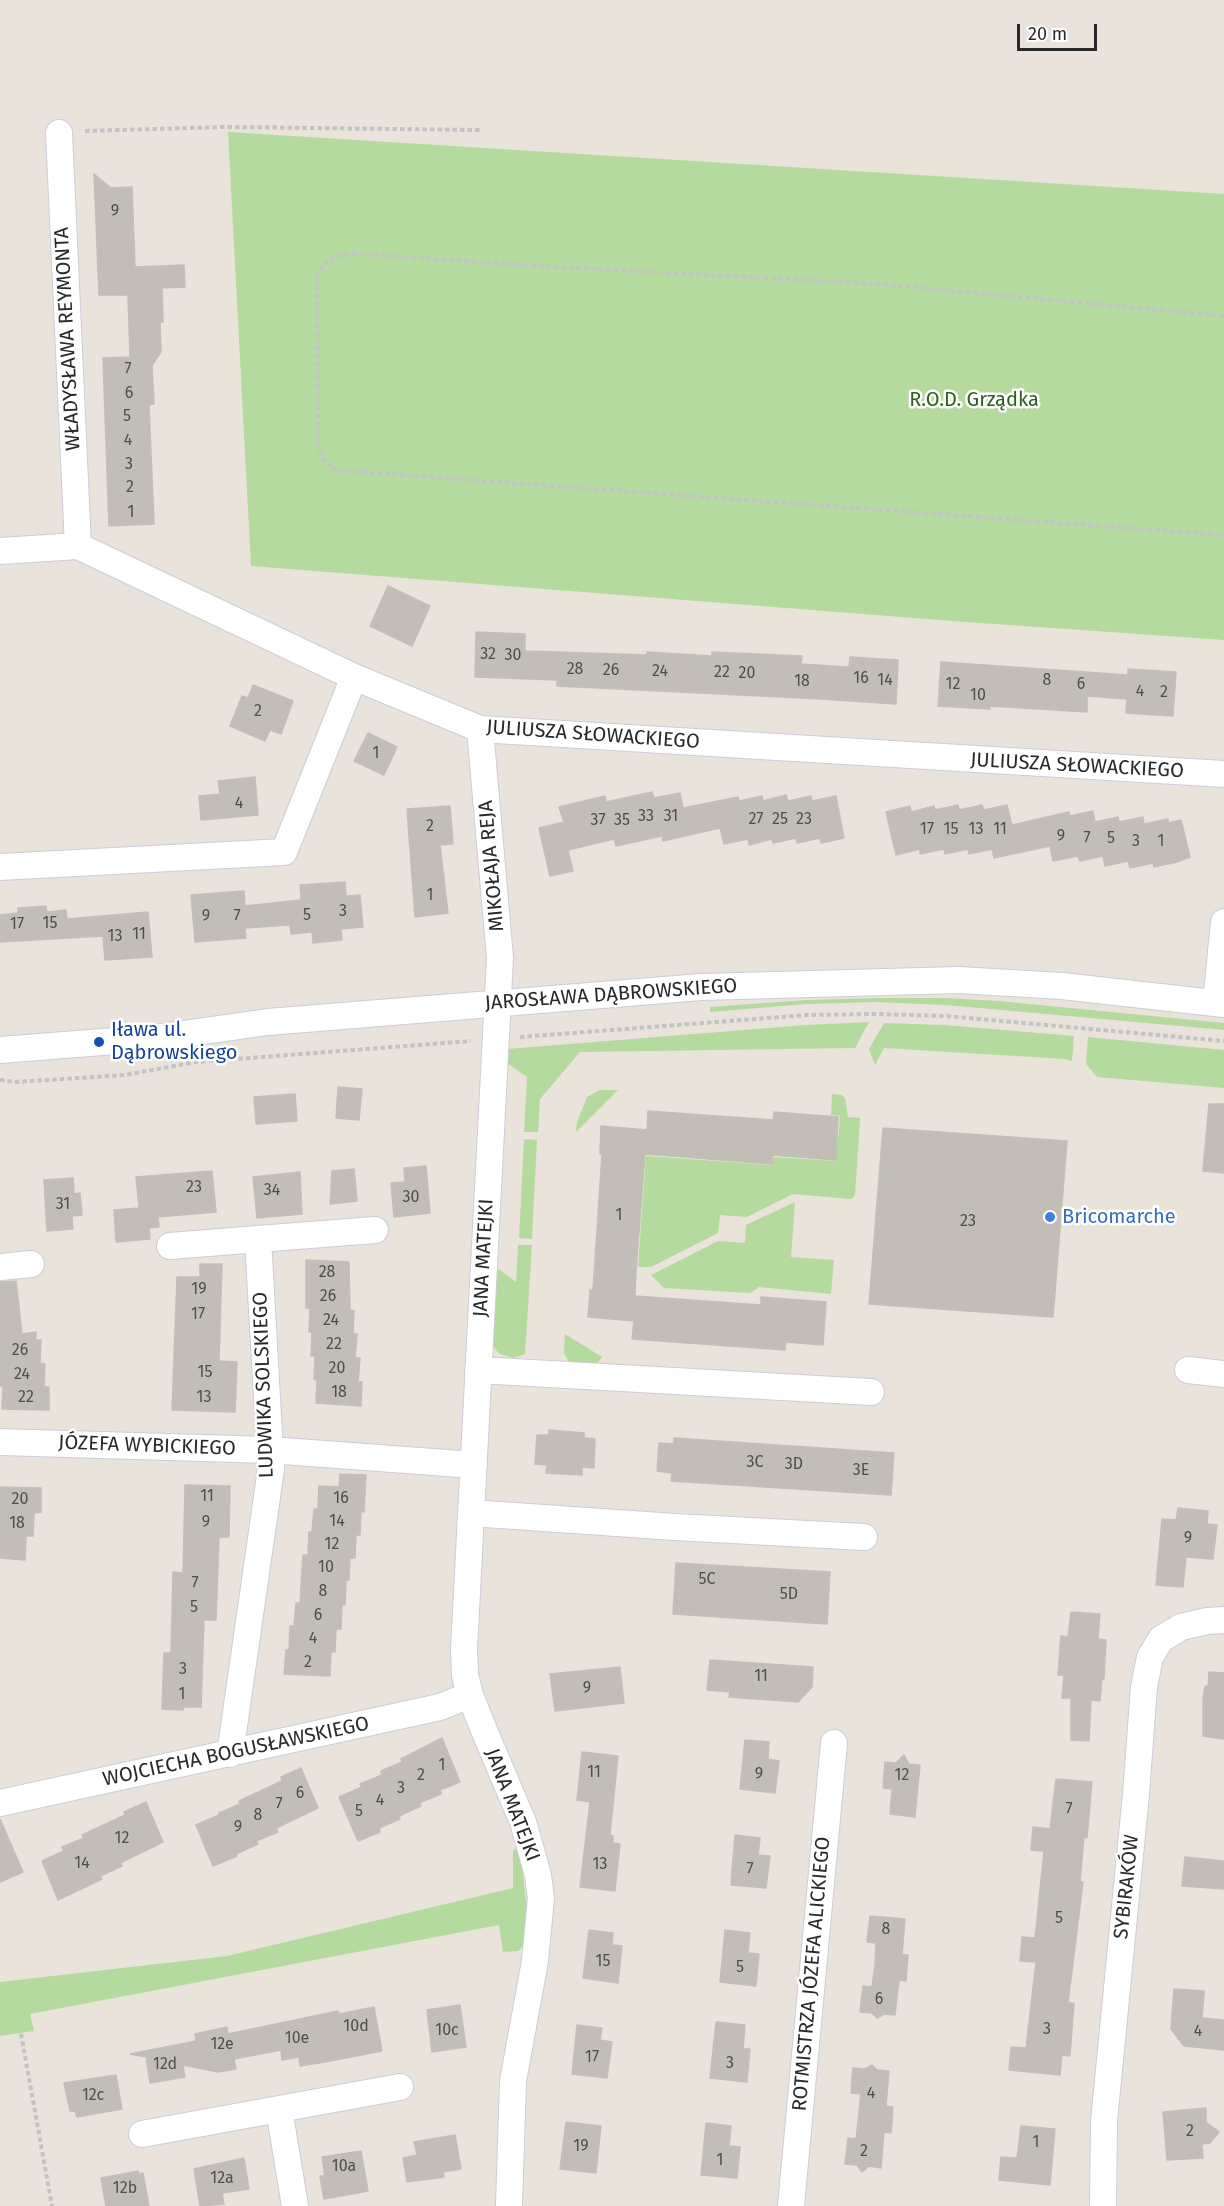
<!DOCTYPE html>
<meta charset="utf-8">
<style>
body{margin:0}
#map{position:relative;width:1224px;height:2206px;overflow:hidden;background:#e9e3dc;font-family:"Fira Sans",sans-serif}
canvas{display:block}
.scale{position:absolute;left:1017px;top:24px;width:80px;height:27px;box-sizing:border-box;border:3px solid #292929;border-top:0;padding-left:8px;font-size:18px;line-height:21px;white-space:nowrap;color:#292929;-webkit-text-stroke:4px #fff;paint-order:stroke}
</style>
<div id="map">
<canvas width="1224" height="2206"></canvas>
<div class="scale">20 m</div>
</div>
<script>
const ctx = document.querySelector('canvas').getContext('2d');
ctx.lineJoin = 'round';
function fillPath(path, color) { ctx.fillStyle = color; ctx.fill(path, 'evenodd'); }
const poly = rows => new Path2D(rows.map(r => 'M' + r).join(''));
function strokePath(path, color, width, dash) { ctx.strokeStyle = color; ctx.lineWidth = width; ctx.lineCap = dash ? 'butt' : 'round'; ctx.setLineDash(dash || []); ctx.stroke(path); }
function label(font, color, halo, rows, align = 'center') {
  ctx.font = font + ' "Fira Sans",sans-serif'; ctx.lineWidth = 5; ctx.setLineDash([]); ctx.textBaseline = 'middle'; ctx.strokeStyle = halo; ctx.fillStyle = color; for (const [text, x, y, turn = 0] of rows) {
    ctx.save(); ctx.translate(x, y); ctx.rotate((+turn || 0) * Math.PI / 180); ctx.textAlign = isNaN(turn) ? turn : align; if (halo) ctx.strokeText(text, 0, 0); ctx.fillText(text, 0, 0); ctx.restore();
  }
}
fillPath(poly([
 [228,132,1224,194,1224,640,952,621,251,566],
 [876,998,946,998,999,1001,1224,1023,1224,1030,946,1005,875,1002,807,1004,710,1012,710,1007,807,1000],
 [869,1022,855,1048,580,1052,540,1099,538,1132,524,1132,527,1077,508,1064,507,1049,806,1025],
 [884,1023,944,1025,1074,1036,1072,1061,1065,1059,884,1048,875,1065,869,1049],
 [1088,1037,1224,1050,1224,1088,1097,1077,1086,1064],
 [600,1090,618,1090,576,1132,577,1122,587,1097],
 [832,1094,842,1095,845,1098,848,1117,860,1118,855,1195,853,1198,850,1199,793,1194,747,1217,720,1215,718,1233,651,1267,638,1267,646,1156,772,1165,774,1157,836,1161,840,1116,831,1115],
 [524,1139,537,1140,532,1239,519,1238],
 [795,1202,791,1257,834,1260,831,1294,759,1287,750,1293,664,1288,651,1275,718,1241,745,1243,746,1225],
 [518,1245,532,1245,525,1354,513,1358,498,1353,492,1344,497,1268,516,1282],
 [565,1334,602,1357,595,1366,569,1362,564,1353],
 [518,1848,522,1866,527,1910,524,1945,518,1951,503,1952,499,1925,30,2014,34,2031,0,2036,0,1982,227,1956,513,1888,513,1850]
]), '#b5da9e');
const building = poly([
 [94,174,111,188,132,187,135,267,184,265,185,287,162,288,163,322,160,322,161,352,152,365,154,404,149,405,154,524,109,526,103,358,130,357,128,295,99,295,94,174],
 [388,586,430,606,412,646,370,626,388,586],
 [476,632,525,634,525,651,647,655,647,652,712,656,712,652,734,653,802,656,801,664,849,667,850,657,898,660,896,704,821,699,557,686,557,680,475,677,476,632],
 [941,662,1128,675,1128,669,1176,672,1173,716,1126,713,1127,699,1087,696,1087,712,990,706,990,709,938,706,941,662],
 [253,685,293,701,281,734,270,730,265,741,230,726,242,696,248,698,253,685],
 [368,733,397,747,384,775,354,761,368,733],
 [255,777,258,815,201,820,199,796,220,794,218,781,255,777],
 [652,792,654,798,680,793,683,808,738,797,739,801,762,796,763,801,786,795,788,801,811,796,812,801,836,796,844,838,821,843,820,838,797,843,796,838,773,843,772,839,749,845,748,839,724,844,720,828,663,841,662,836,616,846,614,839,568,850,573,871,550,876,539,828,564,822,559,807,605,796,606,802,652,792],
 [958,805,959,810,982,805,984,810,1007,805,1012,825,1069,812,1070,816,1093,811,1095,822,1118,817,1119,822,1143,817,1144,824,1168,819,1168,823,1181,820,1190,857,1177,862,1154,867,1153,863,1130,868,1128,861,1105,866,1103,856,1080,861,1078,856,1053,861,1050,846,994,858,992,849,969,854,968,849,945,854,944,849,920,854,920,849,896,855,886,812,910,806,911,812,934,806,935,810,958,805],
 [450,806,453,844,440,845,448,913,415,917,407,809,450,806],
 [345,882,346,896,360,895,363,927,341,929,342,940,313,943,312,932,291,934,290,925,245,928,246,938,195,942,191,895,244,891,245,906,301,900,300,885,345,882],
 [46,906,47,912,66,910,67,919,148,912,152,957,105,960,103,936,0,942,0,915,18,913,18,908,46,906],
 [338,1087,362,1089,359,1120,336,1118,338,1087],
 [295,1094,297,1121,256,1124,254,1097,295,1094],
 [1209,1104,1224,1104,1224,1173,1203,1171,1209,1104],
 [648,1111,773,1120,774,1112,838,1117,836,1160,773,1155,772,1164,645,1154,636,1271,635,1296,761,1305,761,1297,826,1302,823,1345,786,1342,785,1350,632,1339,634,1321,588,1317,590,1290,593,1290,602,1154,600,1154,601,1126,647,1130,648,1111],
 [883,1128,1067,1141,1053,1317,869,1304,883,1128],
 [426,1166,430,1213,394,1217,391,1183,405,1182,404,1168,426,1166],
 [354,1169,357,1201,330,1204,332,1171,354,1169],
 [212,1171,216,1212,158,1217,159,1227,149,1228,150,1239,116,1242,114,1210,139,1208,136,1177,212,1171],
 [300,1172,302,1214,257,1218,253,1177,300,1172],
 [73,1178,74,1194,80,1193,82,1215,72,1216,73,1229,47,1231,44,1180,73,1178],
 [306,1260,349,1262,350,1310,354,1311,353,1334,357,1334,355,1358,360,1358,358,1382,362,1382,361,1406,316,1403,317,1380,314,1379,315,1356,311,1356,312,1332,309,1332,310,1308,306,1308,306,1260],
 [200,1264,222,1264,219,1361,237,1362,235,1412,172,1410,177,1277,200,1277,200,1264],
 [16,1281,22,1334,36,1332,36,1340,41,1340,40,1363,45,1364,44,1387,49,1387,49,1410,2,1409,3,1386,0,1386,0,1282,16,1281],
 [549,1430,584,1433,584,1438,595,1439,594,1468,582,1467,582,1475,546,1473,547,1465,535,1464,537,1435,549,1435,549,1430],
 [674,1438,894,1453,891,1495,671,1481,672,1473,657,1471,659,1443,674,1444,674,1438],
 [340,1474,366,1475,364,1512,361,1511,360,1535,356,1535,355,1558,350,1558,349,1580,346,1580,345,1605,342,1605,341,1629,336,1629,335,1652,331,1652,330,1676,284,1674,286,1650,289,1650,290,1626,294,1626,296,1603,300,1603,303,1555,308,1555,309,1532,312,1532,314,1509,318,1509,319,1486,339,1487,340,1474],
 [185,1485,230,1486,229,1537,219,1537,216,1620,204,1620,201,1707,184,1707,183,1710,162,1709,164,1653,171,1653,173,1572,183,1573,185,1485],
 [0,1487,41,1488,41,1512,34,1513,33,1536,26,1536,25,1560,0,1558,0,1487],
 [1178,1508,1208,1511,1207,1524,1217,1525,1213,1559,1186,1557,1183,1587,1156,1585,1162,1519,1176,1520,1178,1508],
 [676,1563,830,1572,827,1624,673,1614,676,1563],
 [1071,1612,1100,1614,1098,1639,1106,1640,1104,1679,1102,1679,1100,1701,1091,1700,1089,1741,1071,1740,1071,1698,1062,1698,1064,1675,1058,1675,1061,1636,1068,1637,1071,1612],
 [710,1660,813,1667,812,1687,798,1702,729,1697,730,1692,707,1690,710,1660],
 [620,1667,624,1703,555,1711,550,1674,620,1667],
 [1209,1672,1224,1673,1224,1739,1203,1736,1203,1699,1205,1686,1208,1687,1209,1672],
 [442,1738,460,1782,440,1790,441,1794,419,1803,421,1806,399,1816,400,1819,379,1828,380,1832,358,1841,339,1797,362,1787,360,1784,382,1775,381,1771,402,1762,401,1759,442,1738],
 [745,1740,769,1742,768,1759,779,1761,775,1793,740,1789,745,1740],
 [582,1752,618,1756,610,1835,613,1836,613,1843,620,1844,615,1891,580,1887,590,1802,577,1800,582,1752],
 [904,1755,909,1764,920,1765,915,1817,890,1814,892,1789,883,1788,885,1762,896,1763,904,1755],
 [301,1768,318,1808,276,1828,278,1832,256,1841,258,1844,236,1854,237,1856,213,1866,196,1825,219,1815,219,1813,240,1804,239,1801,282,1781,281,1777,301,1768],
 [1056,1779,1092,1782,1087,1838,1084,1837,1080,1882,1083,1882,1068,2003,1074,2003,1070,2056,1062,2055,1060,2075,1009,2070,1011,2047,1026,2048,1036,1962,1020,1961,1022,1937,1035,1938,1044,1851,1031,1850,1033,1827,1050,1829,1056,1779],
 [146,1802,163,1842,120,1863,122,1866,100,1876,102,1879,58,1900,42,1861,64,1851,62,1847,84,1838,82,1835,125,1815,124,1812,146,1802],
 [0,1819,23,1872,0,1882,0,1819],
 [735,1835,760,1838,758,1855,770,1856,766,1888,731,1885,735,1835],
 [1185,1857,1224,1861,1224,1889,1182,1886,1185,1857],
 [870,1916,905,1919,902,1955,908,1955,906,1981,899,1980,895,2015,884,2014,877,2018,872,2013,860,2012,863,1986,872,1987,875,1965,876,1943,867,1942,870,1916],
 [589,1930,613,1933,612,1945,622,1946,618,1983,583,1978,589,1930],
 [725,1930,750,1933,748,1953,759,1954,756,1986,720,1982,725,1930],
 [1174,1989,1204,1991,1202,2018,1224,2020,1224,2050,1184,2046,1171,2029,1174,1989],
 [460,2005,466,2047,432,2052,427,2010,460,2005],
 [374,2007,382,2051,325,2062,300,2066,299,2057,282,2060,281,2050,234,2059,236,2069,218,2072,183,2065,185,2077,150,2083,146,2057,130,2054,196,2041,195,2034,227,2027,228,2034,338,2011,339,2014,374,2007],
 [716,2022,745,2025,743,2049,750,2049,747,2082,710,2078,716,2022],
 [577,2025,602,2028,600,2040,612,2042,607,2078,572,2074,577,2025],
 [872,2065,877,2070,889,2071,886,2106,893,2107,891,2133,884,2132,881,2168,869,2166,862,2172,857,2165,845,2164,848,2138,856,2139,861,2094,851,2093,853,2068,865,2069,872,2065],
 [116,2075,122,2109,77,2117,75,2111,70,2111,64,2083,116,2075],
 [1206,2108,1206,2122,1219,2132,1210,2143,1202,2144,1203,2158,1167,2160,1163,2112,1206,2108],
 [566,2122,601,2126,596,2173,560,2169,566,2122],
 [706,2123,731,2126,729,2146,740,2147,737,2178,701,2175,706,2123],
 [1021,2126,1055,2129,1050,2185,999,2180,1001,2157,1017,2158,1021,2126],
 [455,2135,461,2169,443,2172,444,2177,407,2182,403,2158,417,2155,414,2142,455,2135],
 [361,2151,368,2191,324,2199,320,2176,325,2176,322,2157,361,2151],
 [244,2158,249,2189,222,2193,224,2204,200,2206,194,2169,244,2158],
 [138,2171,139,2174,143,2173,149,2206,106,2206,101,2178,138,2171]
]);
fillPath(building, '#c2beb7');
strokePath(building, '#c4bfb6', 1.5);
const minor = poly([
 [59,133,78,546],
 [0,551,78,546,354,677,480,729,1224,774],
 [480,729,500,958,464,1649,465,1675,470,1695,486,1735,523,1822,538,1875,541,1898,535,1961,513,2081,509,2206],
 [0,867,284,852,354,677],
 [1216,1003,1224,922],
 [0,1050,154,1038,268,1022,701,987,959,980,1062,986,1224,1004],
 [170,1246,258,1239],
 [0,1267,31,1264],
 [478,1370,871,1392],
 [1188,1370,1224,1374],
 [0,1442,270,1450,474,1465],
 [471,1513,675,1527,864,1537],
 [230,1754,271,1469,258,1239,375,1230],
 [0,1803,440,1707,470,1695],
 [279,2109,295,2206],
 [142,2134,400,2087],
 [791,2206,834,1743],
 [1103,2206,1104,2121,1136,1794,1144,1687,1150,1657,1161,1639,1181,1627,1207,1621,1224,1620]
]);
strokePath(minor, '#caced9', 28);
strokePath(poly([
 [85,131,224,127,480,130],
 [1224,316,879,284,538,266,346,253,328,261,317,272,318,441,322,459,336,470,1224,535],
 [520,1037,807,1015,877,1014,946,1016,1224,1041],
 [0,1080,16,1082,124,1075,197,1062,471,1041],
 [21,2034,52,2206]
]), '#c3c3c3', 4, [4.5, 3]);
strokePath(minor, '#fff', 26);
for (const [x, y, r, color] of [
 [99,1042,6,"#1a4fb4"],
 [1050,1217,6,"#3f7fe0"]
]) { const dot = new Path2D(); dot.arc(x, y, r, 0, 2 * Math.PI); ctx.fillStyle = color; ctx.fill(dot); strokePath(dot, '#fff', 2); }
label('16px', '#4f4e4c', null, [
 ["9",115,212],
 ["7",128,370],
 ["6",129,394],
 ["5",127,417],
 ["4",128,441],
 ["3",129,465],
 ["2",130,488],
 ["1",131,513],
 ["32",488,655],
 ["30",513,656],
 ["28",575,670],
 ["26",611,671],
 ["24",660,672],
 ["22",722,673],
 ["20",747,674],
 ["16",861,679],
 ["14",885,681],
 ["8",1047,681],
 ["18",802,682],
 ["12",953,685],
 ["6",1081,685],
 ["4",1140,692],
 ["2",1164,693],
 ["10",978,696],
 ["2",258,712],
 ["1",376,754],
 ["4",239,804],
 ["33",646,817],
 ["31",671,817],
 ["27",756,820],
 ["25",780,820],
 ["23",804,820],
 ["37",598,821],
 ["35",622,821],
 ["2",430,827],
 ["17",927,830],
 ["15",951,830],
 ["13",976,830],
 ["11",1000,830],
 ["9",1061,837],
 ["7",1087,839],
 ["5",1111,839],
 ["3",1136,842],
 ["1",1161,842],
 ["1",430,896],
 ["3",343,912],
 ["5",307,916],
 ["9",206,917],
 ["7",237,917],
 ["15",50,924],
 ["17",17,925],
 ["11",139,935],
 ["13",115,937],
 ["23",194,1188],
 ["34",272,1191],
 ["30",411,1198],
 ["31",63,1205],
 ["1",619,1216],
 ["23",968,1222],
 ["28",327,1273],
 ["19",199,1290],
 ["26",328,1297],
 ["17",198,1315],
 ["24",331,1321],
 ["22",334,1345],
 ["26",20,1351],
 ["20",337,1369],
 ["15",205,1373],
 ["24",22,1375],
 ["18",339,1393],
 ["22",26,1398],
 ["13",204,1398],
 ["3C",755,1463],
 ["3D",794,1465],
 ["3E",861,1471],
 ["11",207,1497],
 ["16",341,1499],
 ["20",20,1500],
 ["14",337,1522],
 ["9",206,1523],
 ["18",17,1524],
 ["9",1188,1539],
 ["12",332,1545],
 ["10",326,1568],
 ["5C",707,1580],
 ["7",195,1584],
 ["8",323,1592],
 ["5D",789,1595],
 ["5",194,1608],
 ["6",318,1616],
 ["4",313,1639],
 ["2",308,1663],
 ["3",183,1670],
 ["11",761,1677],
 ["9",587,1689],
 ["1",182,1695],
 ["1",442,1766],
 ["11",594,1773],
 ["9",759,1775],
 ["2",421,1776],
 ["12",902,1776],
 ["3",401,1789],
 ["6",300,1794],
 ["4",380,1801],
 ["7",279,1805],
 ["7",1069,1810],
 ["5",359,1812],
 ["8",258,1816],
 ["9",238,1828],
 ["12",122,1839],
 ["14",82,1864],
 ["13",600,1865],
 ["7",750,1870],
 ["5",1059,1919],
 ["8",886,1930],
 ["15",603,1962],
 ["5",740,1968],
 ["6",879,2000],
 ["10d",356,2027],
 ["3",1047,2030],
 ["10c",447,2031],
 ["4",1198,2032],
 ["10e",297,2039],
 ["12e",222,2045],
 ["17",592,2058],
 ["3",730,2064],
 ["12d",165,2065],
 ["4",871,2094],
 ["12c",93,2096],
 ["2",1190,2132],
 ["1",1036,2143],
 ["19",581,2147],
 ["2",864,2152],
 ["1",720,2161],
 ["10a",344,2167],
 ["12a",222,2179],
 ["12b",125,2189]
]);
label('20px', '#292929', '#fff', [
 ["WŁADYSŁAWA REYMONTA",68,339,-93],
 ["JULIUSZA SŁOWACKIEGO",593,735,4],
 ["JULIUSZA SŁOWACKIEGO",1077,766,3],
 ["MIKOŁAJA REJA",492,866,-95],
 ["JAROSŁAWA DĄBROWSKIEGO",611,995,-4],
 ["JANA MATEJKI",484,1258,-87],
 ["LUDWIKA SOLSKIEGO",264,1385,-92],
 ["JÓZEFA WYBICKIEGO",147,1446,2],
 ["WOJCIECHA BOGUSŁAWSKIEGO",236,1752,-12],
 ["JANA MATEJKI",512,1805,69],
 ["SYBIRAKÓW",1127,1887,-84],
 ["ROTMISTRZA JÓZEFA ALICKIEGO",812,1974,-85]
]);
label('20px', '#305d21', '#fff', [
 ["R.O.D. Grządka",974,400]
]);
label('20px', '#164399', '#fff', [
 ["Iława ul.",111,1030],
 ["Dąbrowskiego",111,1053]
], 'left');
label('20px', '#366cbe', '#fff', [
 ["Bricomarche",1062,1217]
], 'left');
</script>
